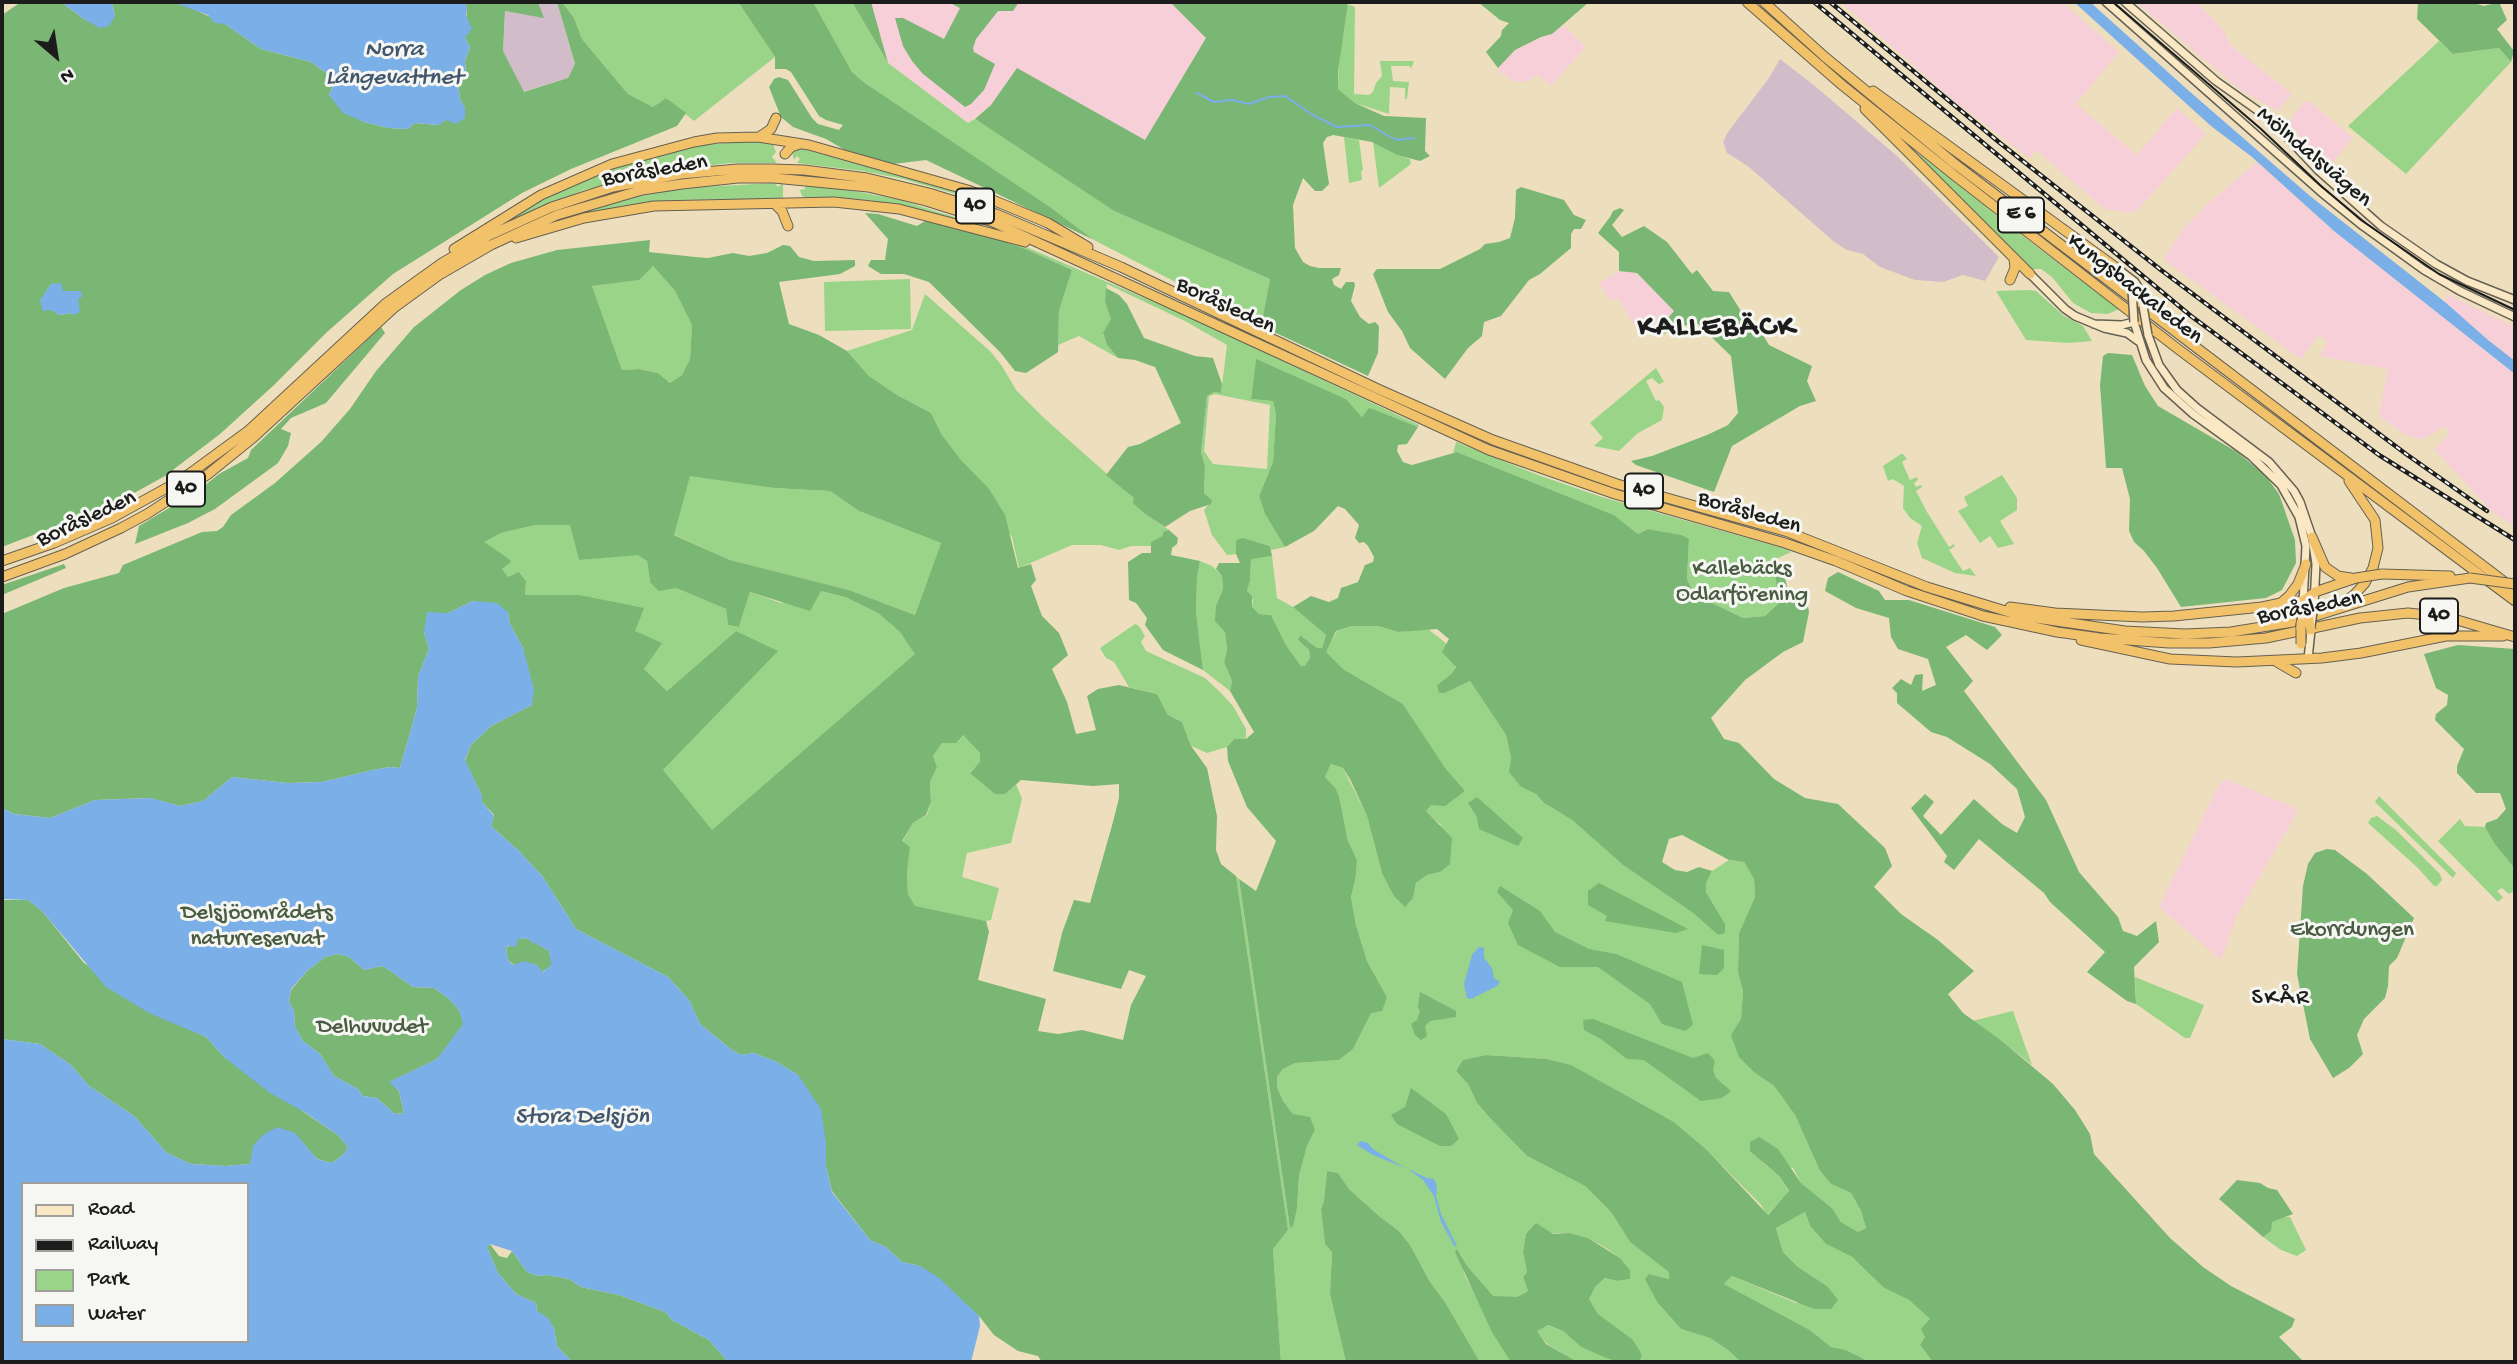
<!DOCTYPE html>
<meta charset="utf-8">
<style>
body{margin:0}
#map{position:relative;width:2517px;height:1364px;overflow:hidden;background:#eddfbd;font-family:"Gochi Hand",sans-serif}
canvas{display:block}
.frame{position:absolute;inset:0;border:4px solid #1c1c1c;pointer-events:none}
.legend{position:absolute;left:21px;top:1182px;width:228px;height:161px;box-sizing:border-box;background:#f6f6f2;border:2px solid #9f9f9c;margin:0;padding:9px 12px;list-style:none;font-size:21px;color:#1c1c1c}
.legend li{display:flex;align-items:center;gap:14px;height:35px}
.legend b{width:35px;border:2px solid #9f9f9c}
.north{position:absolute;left:21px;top:21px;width:70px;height:70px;-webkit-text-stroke:5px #f6f6f2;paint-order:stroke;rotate:151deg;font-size:19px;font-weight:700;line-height:28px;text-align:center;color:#1c1c1c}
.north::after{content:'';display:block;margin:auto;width:24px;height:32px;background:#1c1c1c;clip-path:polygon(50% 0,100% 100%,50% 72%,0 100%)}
</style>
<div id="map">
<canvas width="2517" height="1364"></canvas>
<div class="frame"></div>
<ul class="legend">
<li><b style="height:9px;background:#fae7c3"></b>Road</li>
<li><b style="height:9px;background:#1c1c1c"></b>Railway</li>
<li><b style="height:19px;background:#99d488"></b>Park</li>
<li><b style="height:19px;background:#7aafe8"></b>Water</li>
</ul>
<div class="north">N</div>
</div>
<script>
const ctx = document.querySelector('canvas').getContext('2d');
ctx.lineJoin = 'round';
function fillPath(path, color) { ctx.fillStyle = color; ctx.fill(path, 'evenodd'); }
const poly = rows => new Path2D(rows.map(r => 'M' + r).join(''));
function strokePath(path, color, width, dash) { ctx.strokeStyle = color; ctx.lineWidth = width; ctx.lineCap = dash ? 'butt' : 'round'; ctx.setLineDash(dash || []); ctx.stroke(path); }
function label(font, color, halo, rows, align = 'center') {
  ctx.font = font + ' "Gochi Hand",sans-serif'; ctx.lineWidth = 6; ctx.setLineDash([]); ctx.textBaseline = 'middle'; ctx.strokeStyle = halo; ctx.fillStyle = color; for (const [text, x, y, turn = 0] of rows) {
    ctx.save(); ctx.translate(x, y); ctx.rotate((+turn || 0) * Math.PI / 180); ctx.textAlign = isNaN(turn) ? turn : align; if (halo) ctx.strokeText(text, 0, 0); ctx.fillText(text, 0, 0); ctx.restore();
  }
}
fillPath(poly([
 [871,2,1170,2,1206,38,1145,141,1017,69,991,105,968,123,888,63],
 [1841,2,2062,2,2119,52,2076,104,2137,155,2177,108,2206,134,2138,210,2129,213,2105,209,2036,150,2029,158,1954,101],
 [2136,2,2197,2,2224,31,2229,44,2292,94,2278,111,2243,92],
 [1563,25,1586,47,1551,86,1538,75,1526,82,1513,81,1500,72,1498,68,1515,50,1541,37,1552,34],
 [2309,101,2353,138,2329,167,2292,127,2290,121,2298,109,2304,102],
 [2257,162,2334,231,2515,374,2515,527,2485,506,2485,504,2434,449,2450,434,2444,426,2427,437,2420,439,2406,435,2379,416,2388,369,2320,356,2327,342,2319,335,2301,359,2163,259,2181,232,2204,207],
 [1619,271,1636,273,1675,311,1669,318,1647,325,1641,323,1635,327,1618,298,1610,301,1599,283],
 [2448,295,2515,327,2515,361,2488,340,2445,302],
 [2226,779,2293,807,2297,813,2237,915,2221,960,2159,907,2219,784]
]), '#f6cfd8');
fillPath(poly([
 [538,2,557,2,575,65,568,78,523,92,503,51,505,11,543,17],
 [1780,59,1815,86,1897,156,1999,257,1985,281,1963,275,1943,282,1915,280,1880,267,1863,254,1847,250,1833,241,1749,167,1727,153,1723,142,1728,132,1769,78]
]), '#d1bdca');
fillPath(poly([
 [562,2,738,2,775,57,694,121,666,98,653,107,628,94,582,39,574,18],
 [813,2,852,2,888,63,968,123,975,119,1114,211,1270,279,1261,326,1094,240,1050,207,865,83,852,72],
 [1340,5,1350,5,1355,7,1354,94,1369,95,1373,92,1376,83,1382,76,1380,61,1414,61,1411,69,1410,66,1391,66,1393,81,1409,82,1407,99,1405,99,1405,88,1390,87,1389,114,1355,103,1338,89],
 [2439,41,2454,54,2499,48,2511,62,2406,174,2348,126],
 [1344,137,1359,140,1363,170,1361,171,1362,180,1349,183],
 [752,140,772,142,776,152,772,157,777,163,730,163,655,172,584,190,499,225,539,201,604,172,638,160,704,145],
 [1901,140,2033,244,2119,309,2108,314,2091,313,2073,303,2052,277,2041,269,2030,269],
 [1373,142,1397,155,1410,159,1411,164,1379,188],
 [799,148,950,189,1034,221,973,199,903,179,863,171,797,163,800,159,797,156,794,160,792,152],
 [775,183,778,187,783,183,783,199,671,200,557,220,614,202,658,192,701,187],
 [805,185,860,192,900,200,980,225,890,203,857,199,807,198,802,196,800,190,805,189],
 [926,220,985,233,1024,246,1200,322,1419,425,1418,427,1370,408,1362,417,1346,399,1256,360,1251,399,1273,401,1276,414,1273,462,1259,496,1265,514,1285,547,1271,550,1270,546,1242,538,1236,542,1236,554,1227,555,1212,535,1204,510,1212,500,1204,493,1205,466,1201,452,1207,396,1214,392,1221,393,1227,345,1185,321,1107,284,1105,302,1111,319,1103,334,1107,345,1118,358,1079,336,1058,345,1059,311,1072,270,1028,250,983,234,925,221],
 [1215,394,1270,405,1267,469,1213,464,1204,451,1209,396],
 [653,266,675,291,692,325,690,359,682,375,670,383,658,373,639,369,622,370,592,286,638,280],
 [910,279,911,329,825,331,824,282],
 [2028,290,2036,291,2064,316,2083,326,2092,341,2068,343,2026,340,1996,291],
 [925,294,990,351,1002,366,1016,390,1044,418,1134,498,1145,514,1169,530,1164,531,1162,536,1151,542,1151,546,1131,546,1119,550,1101,545,1072,545,1019,568,1012,537,942,435,931,413,897,395,869,376,847,351,912,330],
 [1656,368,1664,382,1659,384,1652,378,1646,381,1656,401,1659,400,1664,407,1662,420,1638,433,1619,451,1594,446,1603,438,1590,423],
 [1456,442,1538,475,1602,497,1786,549,1791,552,1774,560,1779,603,1765,616,1743,618,1694,594,1687,579,1689,540,1682,535,1648,529,1638,534,1614,515,1457,452,1453,454],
 [1901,454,1903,454,1907,459,1902,462,1910,480,1917,477,1918,480,1914,483,1916,487,1921,485,1922,487,1916,491,1927,512,1949,547,1954,544,1955,546,1949,550,1963,571,1970,568,1976,576,1955,573,1922,558,1917,543,1922,526,1910,518,1903,508,1904,486,1893,479,1888,481,1883,466],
 [690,475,774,488,830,491,859,511,941,543,915,615,849,590,730,560,673,534],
 [2002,475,2017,498,2017,510,2000,521,2014,544,1998,548,1990,536,1980,543,1958,511,1968,506,1964,497],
 [535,525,571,525,579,560,638,554,647,561,650,582,676,588,726,609,728,625,739,627,750,592,781,603,821,591,845,597,878,613,900,632,916,654,712,831,662,771,777,651,736,631,667,691,644,669,635,631,579,595,525,595,526,581,519,572,508,578,502,569,510,562,508,558,483,542,501,533],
 [1272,556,1277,598,1293,607,1326,635,1322,648,1317,648,1300,635,1298,640,1309,650,1310,658,1306,666,1301,666,1286,645,1271,615,1259,614,1252,608,1253,600,1247,591,1250,581,1251,558],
 [1200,561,1212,566,1222,576,1223,589,1216,604,1225,632,1227,650,1224,662,1232,681,1230,691,1203,670,1196,612,1197,578],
 [1135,624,1139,626,1145,636,1141,642,1146,651,1205,678,1220,692,1233,706,1246,729,1246,739,1234,739,1227,747,1207,753,1191,746,1182,722,1168,715,1157,694,1129,687,1114,662,1106,658,1100,648],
 [1352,626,1378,626,1398,632,1428,629,1447,644,1443,652,1456,666,1451,674,1437,685,1445,693,1470,681,1506,735,1511,758,1510,772,1521,787,1536,794,1544,803,1572,820,1623,865,1693,913,1718,935,1725,924,1706,892,1706,883,1712,871,1729,860,1744,862,1754,879,1755,897,1739,933,1738,972,1743,991,1741,1019,1755,1073,1774,1086,1795,1115,1820,1171,1831,1184,1851,1193,1861,1211,1866,1228,1858,1232,1841,1222,1832,1208,1801,1183,1793,1168,1762,1162,1780,1177,1789,1192,1767,1215,1761,1205,1707,1150,1674,1122,1570,1065,1547,1059,1486,1055,1464,1060,1456,1071,1468,1084,1477,1103,1489,1117,1527,1156,1585,1186,1611,1212,1630,1242,1670,1272,1669,1279,1649,1274,1652,1292,1657,1302,1681,1329,1710,1338,1728,1350,1741,1362,1639,1362,1642,1354,1598,1314,1589,1299,1596,1286,1605,1278,1617,1281,1630,1279,1630,1270,1620,1258,1606,1248,1588,1238,1570,1233,1526,1234,1523,1252,1527,1272,1523,1277,1528,1291,1517,1297,1493,1297,1468,1267,1458,1250,1465,1276,1511,1362,1480,1362,1445,1302,1430,1282,1410,1245,1399,1231,1379,1216,1349,1189,1338,1173,1327,1171,1324,1201,1321,1209,1325,1244,1332,1252,1330,1294,1346,1362,1281,1362,1273,1248,1288,1230,1236,876,1239,879,1290,1228,1297,1208,1299,1176,1307,1146,1315,1130,1293,1114,1283,1101,1277,1087,1277,1077,1283,1069,1295,1063,1339,1060,1353,1049,1371,1012,1387,997,1367,961,1356,925,1351,897,1356,876,1357,860,1348,841,1339,796,1335,787,1325,777,1331,764,1343,768,1367,816,1382,873,1413,898,1416,883,1427,875,1440,872,1441,825,1425,811,1430,805,1465,791,1445,769,1403,704,1343,669,1325,652,1337,631],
 [963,735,980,753,981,762,970,772,1005,794,1016,784,1022,799,1011,843,967,853,962,877,999,888,991,920,986,921,915,907,908,894,907,873,910,847,902,842,913,823,927,815,931,802,930,782,937,767,933,756,942,743],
 [2379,796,2456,873,2453,878,2375,802],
 [2377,816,2396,830,2440,874,2442,880,2437,886,2434,886,2418,868,2368,823,2371,818],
 [2460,819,2465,826,2485,827,2494,843,2515,869,2515,890,2509,894,2502,888,2497,891,2503,897,2498,902,2438,841],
 [2135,977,2204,1005,2190,1038,2185,1038,2136,1004],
 [2013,1011,2023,1040,2032,1065,2002,1041,1972,1021],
 [1805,1212,1810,1226,1826,1244,1852,1257,1884,1288,1909,1300,1930,1319,1925,1337,1920,1345,1933,1362,1870,1362,1846,1350,1831,1347,1810,1330,1724,1284,1732,1276,1796,1303,1827,1286,1798,1267,1783,1252,1776,1228],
 [2281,1217,2290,1217,2306,1250,2297,1256,2281,1250,2263,1237,2271,1231,2271,1222],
 [1547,1325,1563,1331,1581,1347,1617,1362,1578,1362,1547,1344,1536,1331]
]), '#99d488');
fillPath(poly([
 [21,2,61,2,85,20,115,16,112,2,171,2,185,5,225,24,261,49,311,62,329,75,334,82,329,95,364,122,388,128,408,129,415,123,438,125,465,108,460,99,458,84,466,76,465,61,470,47,465,38,467,8,465,2,538,2,544,18,505,11,503,51,524,92,568,78,575,64,557,2,562,2,574,18,582,39,628,94,653,107,666,98,686,113,677,126,571,169,522,193,393,274,327,332,274,385,220,434,165,476,116,503,2,547,2,15],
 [51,284,63,291,72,313,59,315,40,301],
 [738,2,813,2,852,72,865,83,1050,207,1094,240,926,160,893,164,845,150,826,139,793,127,781,117,769,87,774,79,779,77,788,80,812,118,818,124,839,130,843,125,826,120,819,116,791,72,786,69,775,69,775,57],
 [852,2,871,2,888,63],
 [948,2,1019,2,1013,11,998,11,976,39,973,48,974,52,995,64,984,90,971,104,965,107,923,74,912,61,903,46,895,18,903,18,944,39,960,8],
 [1170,2,1348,2,1338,71,1338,89,1355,103,1384,116,1426,118,1425,151,1430,156,1420,161,1397,155,1372,142,1333,135,1327,137,1323,143,1329,184,1322,191,1315,191,1303,178,1293,205,1295,248,1303,262,1310,266,1319,268,1341,268,1339,275,1332,279,1334,285,1341,289,1346,282,1354,282,1355,285,1351,301,1360,317,1369,324,1375,322,1379,326,1378,353,1368,376,1261,326,1270,279,1114,211,975,119,991,105,1017,68,1145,140,1206,38],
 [1478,2,1589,2,1552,34,1541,37,1515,50,1498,68,1486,52,1501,36,1502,30,1509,23,1500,20],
 [2418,2,2470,2,2484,6,2499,2,2507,20,2497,29,2514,51,2511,62,2499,48,2453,54,2417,19],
 [1521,187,1564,200,1574,215,1586,220,1581,229,1574,229,1571,234,1571,248,1540,274,1529,280,1501,316,1484,322,1482,336,1468,348,1445,379,1410,348,1402,331,1388,312,1373,274,1377,269,1440,269,1480,249,1485,244,1499,242,1510,238,1515,218,1516,190],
 [1620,208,1624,210,1612,225,1622,237,1644,226,1667,242,1692,274,1697,270,1713,291,1729,292,1754,332,1763,335,1769,345,1812,366,1807,381,1816,401,1800,406,1732,446,1714,492,1636,465,1631,461,1652,456,1707,435,1728,425,1738,413,1731,356,1698,324,1687,325,1661,335,1660,327,1674,311,1637,273,1619,271,1619,252,1598,233,1610,217,1613,211],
 [865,213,878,214,917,226,925,221,983,234,1028,250,1072,270,1059,311,1058,352,1026,373,1015,371,1000,352,929,282,904,274,881,274,868,266,871,260,885,260,888,239],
 [650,240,649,252,695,257,708,258,733,253,749,256,767,253,783,245,790,246,799,257,814,261,855,260,855,266,840,274,779,282,789,324,819,335,847,351,869,376,897,395,931,413,942,435,960,459,989,489,1005,515,1018,568,1031,564,1036,580,1031,586,1042,616,1059,633,1068,655,1052,669,1067,702,1076,734,1096,730,1087,696,1098,689,1119,685,1157,694,1168,715,1182,722,1191,746,1207,768,1217,816,1216,850,1221,864,1236,876,1288,1230,1273,1249,1281,1362,1042,1362,1038,1356,1018,1351,994,1335,979,1316,920,1266,902,1262,886,1247,870,1240,832,1191,826,1166,826,1143,798,1075,777,1062,754,1053,741,1055,732,1050,700,1024,689,1000,668,977,576,929,543,877,519,851,491,826,494,815,482,802,482,796,465,761,471,745,491,726,532,705,523,648,510,624,508,612,473,601,448,613,424,632,429,649,418,677,417,708,400,768,390,767,373,770,322,782,287,783,232,777,203,801,180,806,150,798,95,800,50,818,14,814,2,808,2,614,64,588,119,573,123,565,202,532,217,531,223,527,231,515,275,483,321,442,350,409,376,371,414,327,461,290,485,275,511,263,557,250],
 [653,266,675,291,692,325,690,359,682,375,670,383,658,373,639,369,622,370,592,286,639,280],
 [690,476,774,488,830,491,859,511,941,543,915,615,849,590,730,560,674,535],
 [535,525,570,525,579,560,638,555,647,561,650,582,659,591,676,588,726,609,728,625,739,627,750,592,810,611,821,591,845,597,878,613,900,632,915,654,712,830,663,770,778,651,736,631,667,691,644,669,662,643,635,631,644,608,579,595,525,595,526,581,519,572,508,577,502,569,511,562,508,558,484,542,501,533],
 [963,735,980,753,980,762,970,773,995,794,1005,794,1021,780,1093,786,1119,784,1119,798,1113,822,1090,903,1074,900,1062,933,1053,971,1121,989,1129,970,1146,976,1131,1005,1123,1040,1082,1030,1058,1034,1038,1031,1046,999,978,980,989,932,986,921,915,906,908,894,907,873,910,847,902,841,913,823,926,815,931,802,930,782,937,767,933,756,942,743,956,743],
 [1106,288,1119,295,1127,304,1144,338,1195,356,1213,358,1222,384,1221,393,1214,392,1207,396,1201,452,1205,466,1204,493,1212,500,1211,504,1190,511,1165,527,1145,514,1133,503,1134,498,1106,475,1128,447,1140,444,1181,423,1155,367,1135,360,1118,358,1107,345,1103,333,1111,319,1105,302],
 [381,327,385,333,326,403,291,418,281,429,291,433,288,446,278,463,215,509,188,523,135,544,139,526,199,490,219,474,248,458,251,450],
 [2108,353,2132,355,2145,386,2158,406,2237,452,2265,475,2279,494,2295,540,2296,563,2282,590,2266,598,2181,607,2157,568,2144,551,2134,542,2129,531,2130,499,2122,468,2106,468,2100,385,2103,356],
 [1256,359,1346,399,1362,417,1369,408,1373,409,1418,427,1407,444,1398,445,1397,451,1403,462,1412,465,1457,452,1614,515,1638,534,1648,529,1682,535,1689,539,1687,579,1694,594,1743,618,1765,616,1779,603,1774,564,1782,564,1789,596,1799,592,1806,596,1809,612,1803,642,1783,652,1745,680,1711,718,1724,739,1739,743,1774,779,1805,798,1838,804,1885,848,1892,866,1874,887,1901,914,1938,940,1974,971,1948,994,1963,1013,2002,1041,2053,1084,2075,1110,2090,1134,2094,1154,2170,1238,2203,1267,2231,1286,2295,1319,2292,1327,2279,1337,2304,1362,1933,1362,1920,1345,1925,1337,1921,1329,1930,1319,1909,1300,1884,1288,1852,1257,1826,1244,1810,1226,1805,1212,1776,1228,1783,1252,1798,1267,1827,1286,1838,1300,1831,1309,1814,1309,1732,1276,1724,1284,1810,1330,1831,1347,1846,1350,1870,1362,1741,1362,1728,1350,1710,1338,1681,1329,1657,1302,1645,1279,1649,1274,1669,1279,1669,1272,1630,1242,1611,1212,1585,1186,1527,1156,1489,1117,1477,1103,1468,1084,1456,1071,1463,1060,1486,1055,1547,1059,1571,1065,1674,1122,1707,1150,1768,1215,1789,1191,1780,1177,1750,1151,1750,1142,1759,1137,1778,1149,1801,1183,1832,1208,1841,1222,1858,1232,1866,1228,1861,1211,1851,1193,1831,1184,1820,1171,1795,1115,1774,1086,1755,1073,1739,1057,1731,1035,1741,1019,1743,991,1738,972,1739,933,1755,897,1754,879,1744,862,1729,860,1682,835,1669,839,1662,862,1675,870,1687,872,1699,867,1712,871,1706,883,1706,892,1725,924,1725,933,1718,935,1693,913,1623,865,1572,820,1544,803,1536,794,1521,787,1509,772,1511,758,1506,735,1470,681,1445,693,1439,693,1437,685,1451,674,1456,667,1442,652,1449,639,1437,629,1398,632,1378,626,1352,626,1336,631,1326,652,1343,669,1403,704,1445,768,1465,791,1445,806,1431,805,1426,811,1452,838,1450,864,1440,872,1427,875,1416,883,1413,898,1405,907,1394,896,1382,873,1367,816,1350,779,1343,768,1331,764,1325,777,1335,787,1339,796,1348,841,1357,860,1356,876,1351,897,1356,925,1367,961,1387,997,1382,1011,1371,1013,1353,1049,1339,1060,1295,1063,1283,1069,1277,1077,1277,1087,1283,1101,1293,1114,1310,1117,1315,1130,1307,1146,1299,1176,1297,1208,1293,1226,1290,1228,1239,879,1256,891,1276,841,1247,807,1228,761,1227,747,1234,739,1246,739,1254,732,1230,691,1232,681,1224,662,1227,650,1225,632,1215,621,1216,605,1223,589,1222,576,1216,569,1219,563,1240,563,1236,554,1236,541,1239,539,1243,538,1270,546,1272,556,1251,559,1250,581,1247,591,1252,596,1252,607,1259,614,1271,615,1286,645,1301,666,1305,666,1310,658,1309,650,1298,640,1300,635,1317,648,1322,648,1326,635,1293,607,1311,596,1329,602,1338,598,1341,588,1358,582,1365,565,1373,562,1374,557,1368,546,1364,542,1359,543,1355,538,1359,525,1345,509,1338,506,1314,531,1285,547,1265,514,1259,496,1273,462,1276,414,1273,401,1251,399],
 [1169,530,1178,538,1177,544,1172,548,1171,555,1200,561,1197,578,1196,612,1203,670,1163,650,1145,625,1147,618,1136,603,1129,600,1128,562,1142,553,1151,553,1151,542,1162,536,1164,531],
 [64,564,66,568,2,595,2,585],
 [1838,572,1879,591,1885,600,1909,600,1995,627,2002,635,1987,650,1966,635,1946,647,1973,681,1964,691,2046,800,2079,872,2118,917,2123,931,2137,936,2156,921,2159,942,2134,967,2136,1004,2127,1001,2087,972,2105,952,2050,902,2044,893,1979,839,1954,870,1944,862,1947,856,1911,808,1925,794,1934,802,1923,816,1941,835,1974,799,2002,824,2017,833,2025,817,2017,789,1990,764,1947,737,1931,732,1897,703,1897,693,1892,688,1901,679,1911,685,1915,675,1923,674,1922,691,1936,685,1928,659,1898,649,1891,637,1889,618,1856,608,1825,591,1828,578],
 [2458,645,2515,649,2515,869,2494,843,2485,827,2486,823,2497,819,2506,809,2500,793,2476,793,2457,773,2457,766,2464,749,2435,720,2436,714,2447,705,2448,695,2436,688,2424,654],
 [1477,797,1523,838,1518,846,1479,829,1477,817,1468,803],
 [2327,849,2335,850,2367,874,2414,918,2397,958,2389,966,2388,986,2385,998,2364,1019,2357,1035,2363,1054,2349,1068,2333,1078,2310,1039,2297,974,2303,886,2308,864,2315,853],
 [1599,883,1688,929,1676,933,1605,921,1607,916,1588,905,1588,891],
 [1500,886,1540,911,1555,932,1589,949,1616,954,1682,982,1693,1025,1685,1031,1662,1024,1650,1004,1598,967,1560,967,1518,945,1508,923,1513,910,1497,892],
 [2,900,28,900,42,911,84,963,182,1026,206,1037,225,1058,339,1136,348,1147,343,1155,332,1163,317,1159,303,1143,250,1164,226,1166,191,1164,167,1153,134,1116,89,1086,71,1065,40,1044,2,1039],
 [519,938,529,939,549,951,552,965,542,972,537,965,524,962,514,965,508,960,506,948],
 [1702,945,1724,950,1724,968,1717,975,1699,974],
 [338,954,349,957,364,970,383,966,413,987,434,988,448,998,459,1010,464,1024,437,1059,390,1082,399,1091,404,1113,395,1114,377,1098,363,1096,358,1089,334,1076,320,1054,303,1041,295,1027,294,1011,289,1001,291,990,307,971,325,957],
 [1420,992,1456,1011,1456,1017,1430,1021,1425,1026,1427,1036,1421,1040,1415,1035,1411,1024,1417,1020,1420,1011,1418,1007],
 [1593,1019,1693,1058,1708,1053,1715,1061,1713,1070,1716,1078,1731,1091,1722,1098,1701,1101,1644,1060,1627,1059,1601,1039,1584,1030,1583,1020],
 [1411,1088,1446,1114,1459,1139,1451,1146,1440,1146,1397,1124,1391,1115,1405,1107],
 [1327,1171,1338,1173,1349,1189,1379,1216,1399,1231,1410,1245,1430,1282,1445,1302,1480,1362,1346,1362,1330,1294,1332,1252,1325,1244,1321,1209,1324,1201],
 [2237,1180,2260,1183,2268,1188,2277,1190,2293,1214,2272,1222,2271,1231,2263,1237,2219,1199],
 [1536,1223,1553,1234,1570,1233,1588,1238,1620,1258,1630,1270,1630,1279,1617,1281,1605,1278,1596,1286,1589,1299,1598,1314,1633,1340,1642,1355,1639,1362,1617,1362,1604,1357,1581,1347,1563,1331,1548,1325,1537,1331,1546,1344,1578,1362,1511,1362,1492,1332,1455,1252,1457,1249,1468,1267,1493,1296,1517,1297,1528,1291,1523,1277,1527,1272,1523,1252,1526,1234],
 [490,1244,499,1256,507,1258,512,1251,527,1272,538,1276,546,1275,569,1279,581,1287,619,1295,665,1312,672,1320,709,1340,728,1362,572,1362,557,1346,554,1328,537,1311,536,1303,516,1294,498,1273,487,1247]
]), '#7ab674');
fillPath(poly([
 [61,2,112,2,115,16,109,26,100,28,85,20],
 [172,2,329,2,335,4,338,2,465,2,467,8,466,16,472,28,465,38,470,47,465,61,466,76,458,84,460,99,465,108,465,118,456,124,446,120,439,125,415,123,408,129,388,128,364,122,343,113,329,95,334,82,329,75,311,62,261,49,225,24,215,23,208,15],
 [2074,2,2090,2,2189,91,2310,196,2445,302,2488,340,2515,361,2515,374,2334,231,2252,157,2211,126],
 [61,283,63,291,81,291,82,297,78,299,80,312,73,315,72,313,59,315,52,310,43,311,40,300,51,284],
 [473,601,497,603,508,612,510,624,523,648,534,689,532,705,491,726,471,745,465,760,482,796,482,802,494,816,491,826,519,851,543,877,576,929,668,977,689,1000,700,1024,732,1050,741,1055,754,1053,777,1062,798,1075,821,1109,826,1143,826,1166,832,1192,870,1240,886,1247,902,1262,920,1266,938,1277,979,1316,980,1326,971,1362,728,1362,709,1340,672,1320,665,1312,619,1295,581,1287,569,1279,546,1275,538,1276,527,1272,512,1251,490,1244,487,1247,498,1273,516,1294,536,1303,537,1311,548,1318,554,1328,557,1346,572,1362,2,1362,2,1039,40,1044,71,1065,89,1086,134,1116,167,1153,191,1164,226,1166,250,1164,253,1146,263,1135,277,1127,295,1133,317,1159,332,1163,343,1155,348,1147,339,1136,306,1113,270,1093,225,1058,206,1037,151,1014,106,987,42,911,28,900,2,899,2,808,14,814,50,818,95,800,151,798,180,806,203,801,232,777,287,783,322,782,373,770,390,767,400,768,417,708,418,677,429,649,424,632,427,612,448,613],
 [519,938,529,939,532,943,535,943,549,951,551,965,543,972,537,965,524,961,513,965,508,960,506,948,509,945,512,947,516,946],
 [338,954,349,957,364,970,383,966,413,987,434,988,448,998,459,1010,463,1024,437,1059,389,1082,399,1091,404,1113,395,1114,377,1098,363,1096,358,1089,334,1076,320,1054,303,1041,295,1027,294,1011,289,1001,291,989,307,971,325,957],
 [23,1184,247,1184,247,1341,23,1341],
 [1479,947,1484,948,1484,958,1492,968,1494,978,1500,982,1497,986,1471,999,1467,998,1464,984,1472,955],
 [1360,1141,1368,1143,1373,1149,1398,1164,1427,1178,1434,1179,1437,1187,1436,1196,1441,1214,1457,1246,1455,1247,1441,1222,1434,1196,1423,1180,1408,1169,1373,1155,1357,1145]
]), '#7aafe8');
strokePath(poly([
 [1197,93,1214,102,1233,100,1249,104,1269,97,1285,96,1313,115,1337,127,1370,125,1396,140,1414,138]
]), '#7aafe8', 2);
const secondary = poly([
 [2106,2,2321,192,2363,226,2424,270,2460,291,2515,317],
 [2125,2,2216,81,2271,120,2319,171,2381,226,2436,264,2467,281,2515,300],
 [2118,269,2135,282,2143,295,2143,306],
 [2030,274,2065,309,2075,316,2104,328,2127,333,2138,341],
 [2094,324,2122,325,2134,322,2146,360,2164,388,2193,414,2251,456,2281,485,2299,517,2306,546,2303,603],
 [2148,335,2159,365,2177,390,2197,408,2269,462,2294,491,2300,502,2312,537,2316,564,2314,605],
 [2308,659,2311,630]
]);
const motorway = poly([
 [1747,2,1842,85,1954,175,2178,349,2515,601],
 [1764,2,1825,57,1955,164,2515,590],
 [1873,91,2118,269],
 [1865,109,2030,274],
 [759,137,771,129,776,118],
 [785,154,791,147,800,144],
 [775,204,782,211,788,226],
 [516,238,584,218,654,206,834,202,899,209,1025,242],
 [454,249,541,195,612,164,694,142,717,138,758,137,809,145,971,191,1048,223,1088,247],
 [2010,280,2015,268,2014,259],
 [2312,537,2325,567,2338,576,2351,578],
 [2,561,54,543,112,518,181,480,248,431,385,304,442,263,488,236,552,207,613,187,681,174,738,169,772,169,804,170,867,178,929,193,996,214,1121,267,1378,389,1493,440,1617,484,1788,532,1927,587,2022,616,2125,631,2185,634,2231,632,2299,621,2408,587,2470,578],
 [2382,574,2450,576],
 [2,577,65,554,121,528,147,514,207,475,254,437,395,307,439,275,491,245,557,215,642,190,682,184,738,178,774,178,868,187,926,201,993,222,1489,450,1615,494,1785,543,1836,561,1907,591,1983,616,2057,632,2100,638,2169,643,2209,643,2266,638,2360,618,2408,613,2447,617,2515,637],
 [2283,602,2303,601,2315,592,2356,578],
 [2339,605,2354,595,2365,583,2373,568,2378,548,2375,520,2349,481],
 [2010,607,2055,613,2142,617,2174,616,2262,607,2281,603,2289,596,2298,584,2306,564],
 [2081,640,2170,659,2237,662,2322,658,2361,653,2446,636,2503,636],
 [2277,662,2296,673]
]);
strokePath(secondary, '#656054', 10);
strokePath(motorway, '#656054', 11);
strokePath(secondary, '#fae7c3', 7);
strokePath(motorway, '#f2c26a', 9);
strokePath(poly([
 [2113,2,2261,129,2320,185,2361,220,2439,274,2515,310]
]), '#1c1c1c', 2);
const rail = poly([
 [1814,2,2191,316,2379,455,2515,540],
 [1830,2,2000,143,2161,270,2406,454,2487,511]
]);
strokePath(rail, '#1c1c1c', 4.5);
strokePath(rail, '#f6f6f2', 2, [5]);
const secondaryBridge = poly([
 [2132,290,2134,322],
 [2143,306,2148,335],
 [2311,626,2314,605],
 [2300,628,2303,608]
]);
const motorwayBridge = poly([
 [2356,578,2382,574],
 [2470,578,2515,584],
 [2306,607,2311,630],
 [2301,623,2301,644]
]);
strokePath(secondaryBridge, '#656054', 10, []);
strokePath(motorwayBridge, '#656054', 11, []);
strokePath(secondaryBridge, '#fae7c3', 7);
strokePath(motorwayBridge, '#f2c26a', 9);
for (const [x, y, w] of [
 [975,206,38],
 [2021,215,46],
 [186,489,38],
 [1644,491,38],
 [2439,616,38]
]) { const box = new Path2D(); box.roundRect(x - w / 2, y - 17.5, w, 35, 5); ctx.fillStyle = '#f6f6f2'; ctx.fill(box); strokePath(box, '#1c1c1c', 2); }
label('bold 21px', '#1c1c1c', null, [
 ["40",975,206],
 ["E 6",2021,215],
 ["40",186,489],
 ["40",1644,491],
 ["40",2439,616]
]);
label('23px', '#1c1c1c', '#f6f6f2', [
 ["Mölndalsvägen",2313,158,40],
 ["Boråsleden",655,172,-10],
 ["Kungsbackaleden",2134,290,38],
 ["Boråsleden",1225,307,25],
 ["Boråsleden",1749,514,16],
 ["Boråsleden",87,520,-25],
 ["Boråsleden",2310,609,-11]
]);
label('23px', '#485c42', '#f6f6f2', [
 ["Kallebäcks",1742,570],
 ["Odlarförening",1742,596],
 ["Delsjöområdets",257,914],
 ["naturreservat",257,940],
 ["Ekorrdungen",2352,931],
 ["Delhuvudet",372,1028]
]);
label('italic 24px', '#42576e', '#f6f6f2', [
 ["Norra",394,51],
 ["Långevattnet",394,79],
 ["Stora Delsjön",582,1118]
]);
ctx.letterSpacing = '2px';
label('24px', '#1c1c1c', '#f6f6f2', [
 ["SKÅR",2281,999]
]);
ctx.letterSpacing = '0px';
ctx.letterSpacing = '2px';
label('bold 30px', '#1c1c1c', '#f6f6f2', [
 ["KALLEBÄCK",1717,329]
]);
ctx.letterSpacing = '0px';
</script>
